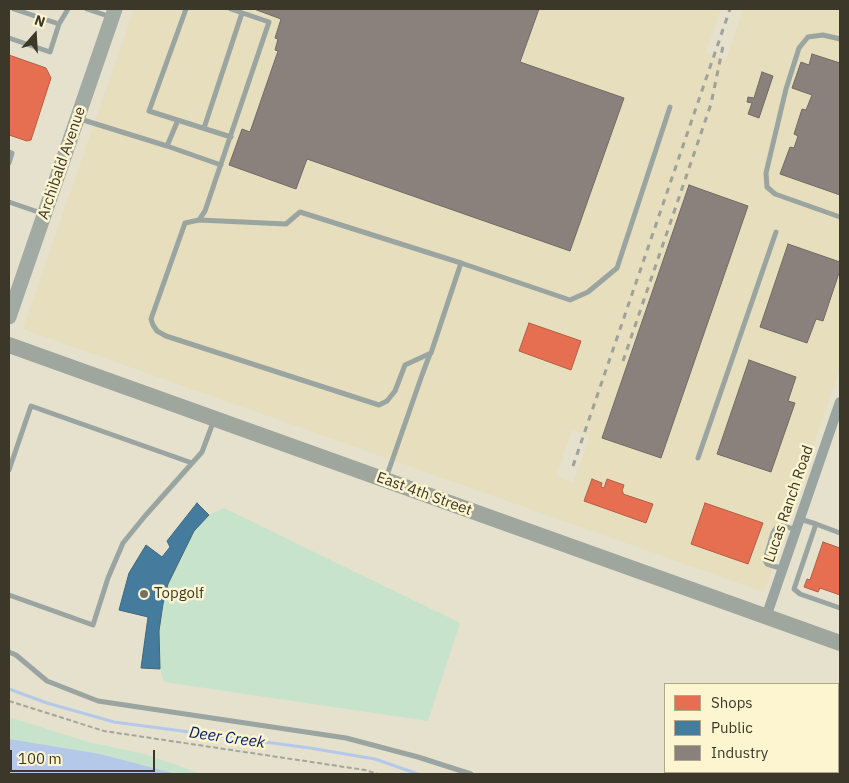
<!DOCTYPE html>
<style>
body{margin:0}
#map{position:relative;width:849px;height:783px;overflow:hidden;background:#e5e1cd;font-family:"IBM Plex Sans",sans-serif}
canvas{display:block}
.frame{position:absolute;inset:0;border:10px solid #3b3729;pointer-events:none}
.legend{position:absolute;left:664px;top:683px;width:175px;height:90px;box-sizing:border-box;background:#fdf4d0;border:1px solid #afa88d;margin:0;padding:6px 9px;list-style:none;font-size:15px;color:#3b3729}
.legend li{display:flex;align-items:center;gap:10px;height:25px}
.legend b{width:25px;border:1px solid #afa88d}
.north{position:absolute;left:10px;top:10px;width:50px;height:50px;-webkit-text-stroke:4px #fdf4d0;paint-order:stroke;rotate:19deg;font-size:14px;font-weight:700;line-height:20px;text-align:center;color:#3b3729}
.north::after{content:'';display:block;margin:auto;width:18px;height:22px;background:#3b3729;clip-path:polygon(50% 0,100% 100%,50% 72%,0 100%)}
.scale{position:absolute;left:10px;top:750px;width:145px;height:22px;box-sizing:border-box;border:2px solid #3b3729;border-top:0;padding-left:6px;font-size:15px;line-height:18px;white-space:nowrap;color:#3b3729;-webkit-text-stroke:4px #fdf4d0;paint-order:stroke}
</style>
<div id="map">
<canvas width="849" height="783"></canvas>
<div class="frame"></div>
<ul class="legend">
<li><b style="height:14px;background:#e76f51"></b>Shops</li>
<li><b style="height:14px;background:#457b9d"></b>Public</li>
<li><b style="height:14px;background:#8a817c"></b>Industry</li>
</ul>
<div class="north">N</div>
<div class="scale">100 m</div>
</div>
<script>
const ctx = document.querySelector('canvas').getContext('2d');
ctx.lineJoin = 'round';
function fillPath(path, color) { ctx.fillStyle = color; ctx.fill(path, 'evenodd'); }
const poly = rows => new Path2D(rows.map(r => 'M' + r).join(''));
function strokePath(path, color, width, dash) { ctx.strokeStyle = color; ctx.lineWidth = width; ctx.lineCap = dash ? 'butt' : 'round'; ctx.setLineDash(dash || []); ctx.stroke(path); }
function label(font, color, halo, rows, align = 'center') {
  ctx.font = font + ' "IBM Plex Sans",sans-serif'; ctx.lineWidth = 5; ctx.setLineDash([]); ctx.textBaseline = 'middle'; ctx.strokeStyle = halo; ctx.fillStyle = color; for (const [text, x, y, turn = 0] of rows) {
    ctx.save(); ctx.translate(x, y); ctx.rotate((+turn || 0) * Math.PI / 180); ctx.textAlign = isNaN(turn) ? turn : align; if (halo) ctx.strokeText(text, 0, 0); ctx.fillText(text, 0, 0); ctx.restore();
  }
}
fillPath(poly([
 [134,9,721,9,706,52,726,60,743,9,840,9,840,367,764,592,23,329],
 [572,430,590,436,573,483,556,476]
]), '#e6debd');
fillPath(poly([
 [224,508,460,623,428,721,164,682,160,669,159,631,163,604,168,584,194,531,209,515],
 [9,717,88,742,145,754,202,774,9,774]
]), '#c8e3cb');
fillPath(poly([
 [9,739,100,754,176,774,9,774]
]), '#b4c8ea');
const shops = poly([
 [9,55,46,68,51,78,31,140,27,141,9,135,9,55],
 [529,323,581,341,571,370,519,351,529,323],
 [592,479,602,483,601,487,604,488,607,479,624,485,622,491,623,492,623,494,653,504,646,523,584,501,592,479],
 [705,503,763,523,748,564,691,544,705,503],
 [823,542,840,548,840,595,820,588,818,592,804,587,807,579,810,580,823,542]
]);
fillPath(shops, '#e76f51');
strokePath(shops, '#b35e45', 1);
const public = poly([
 [197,503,209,515,194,531,168,584,163,604,159,631,160,669,141,668,148,617,119,610,129,573,146,545,162,557,170,547,167,541,197,503]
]);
fillPath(public, '#457b9d');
strokePath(public, '#42677a', 1);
const industry = poly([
 [254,9,539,9,520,62,624,98,570,251,307,159,296,189,229,165,242,129,250,132,278,51,275,50,278,39,275,38,281,19,254,9],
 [812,54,840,63,840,195,780,174,790,147,794,148,798,136,794,134,802,109,806,110,812,95,792,88,801,62,809,65,812,54],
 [762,72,773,76,759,118,748,114,752,103,747,102,748,97,754,98,762,72],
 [689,185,748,206,661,458,602,438,689,185],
 [788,244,840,262,840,270,823,321,816,319,807,343,760,327,788,244],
 [749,360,796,377,788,401,795,403,771,472,717,454,749,360]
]);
fillPath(industry, '#8a817c');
strokePath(industry, '#726b63', 1);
strokePath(poly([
 [9,689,47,703,114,722,310,748,375,759,418,774]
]), '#b4c8ea', 3);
strokePath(poly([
 [9,701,104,731,365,770,378,774]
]), '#a2a69f', 2, [5, 2.5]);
strokePath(poly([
 [14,9,59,24],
 [87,9,111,17],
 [186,9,149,111,231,137],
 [9,38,50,52,59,24,68,9],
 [840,39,823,35,808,37,799,48,786,89,766,173,767,187,775,194,840,217],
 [80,119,167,146,221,165],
 [204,128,242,13],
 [167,146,178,120],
 [9,152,12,153,9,163],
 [9,202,44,214],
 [199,220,286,224,300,212,461,263,431,353,405,365,395,391,387,401,379,405,166,336,157,331,153,325,151,319,185,223,199,220,205,211,269,22,231,9],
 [461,263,570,300,588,292,617,268,670,107],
 [698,458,776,232],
 [9,470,31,406,192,463],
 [386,478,422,375,430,354],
 [800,519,816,524,794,589,800,594,840,608],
 [816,524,840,533],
 [783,569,767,564,765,560,773,533,776,528,780,526,785,526,796,530],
 [9,595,93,625,108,578,123,543,145,516,202,452,214,420],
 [9,652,16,655,47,681,98,701,346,738,418,757,471,774]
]), '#9aa4a0', 5);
strokePath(poly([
 [766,617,840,402]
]), '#9aa4a0', 10);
strokePath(poly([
 [9,317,115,9]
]), '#a2aba3', 15);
strokePath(poly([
 [9,345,840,643]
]), '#9fa69e', 16);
strokePath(poly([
 [623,361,711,104,723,46],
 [573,466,730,9]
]), '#9fa29a', 3, [6, 6]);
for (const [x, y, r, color] of [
 [144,594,5,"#767262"]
]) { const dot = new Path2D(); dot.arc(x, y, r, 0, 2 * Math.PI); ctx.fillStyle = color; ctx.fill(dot); strokePath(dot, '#fdf4d0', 2); }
label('15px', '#3b3729', '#fdf4d0', [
 ["Archibald Avenue",62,163,-71],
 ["East 4th Street",424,494,20],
 ["Lucas Ranch Road",789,504,-71]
]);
label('15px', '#3b3729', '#fdf4d0', [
 ["Topgolf",154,594]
], 'left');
label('italic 16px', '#021f6f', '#fdf4d0', [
 ["Deer Creek",227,738,8]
]);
</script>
